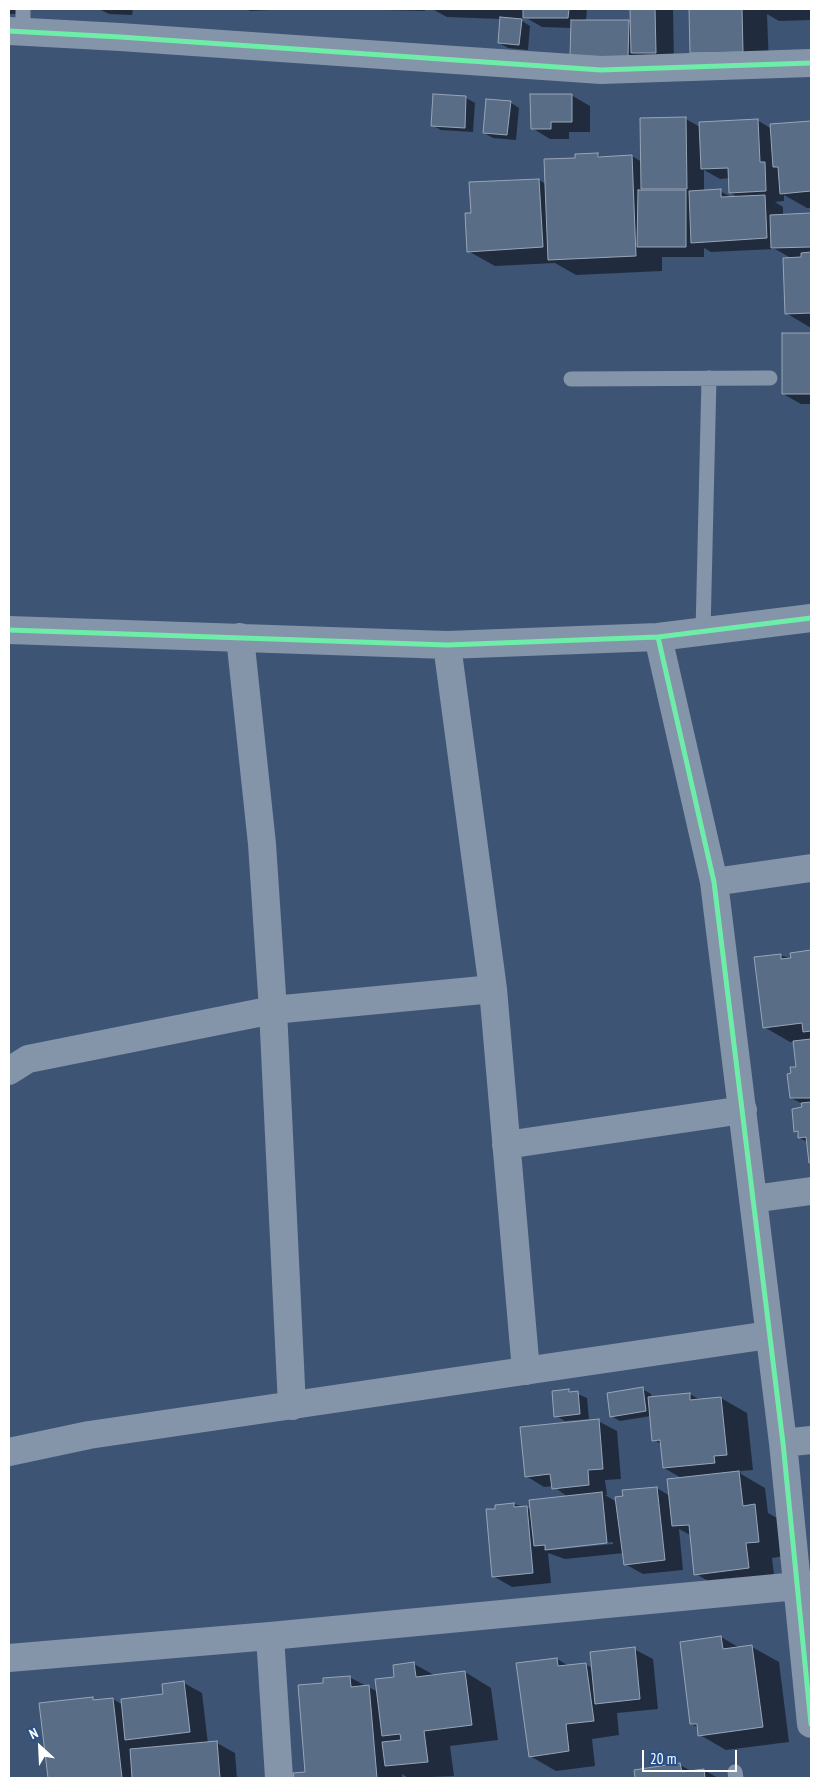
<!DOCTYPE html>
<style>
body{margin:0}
#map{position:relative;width:820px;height:1787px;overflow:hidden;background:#3d5474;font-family:"PT Sans Narrow",sans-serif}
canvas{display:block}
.frame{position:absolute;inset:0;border:10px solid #fff;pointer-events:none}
.north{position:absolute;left:15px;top:1722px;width:50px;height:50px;-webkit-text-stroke:4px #27518a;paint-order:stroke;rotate:335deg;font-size:14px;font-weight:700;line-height:20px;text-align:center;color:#fff}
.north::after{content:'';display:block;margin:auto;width:18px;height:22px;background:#fff;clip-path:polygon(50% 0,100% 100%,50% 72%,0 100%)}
.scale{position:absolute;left:642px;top:1750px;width:95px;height:22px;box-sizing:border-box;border:2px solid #fff;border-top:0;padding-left:6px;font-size:15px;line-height:18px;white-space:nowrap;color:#fff;-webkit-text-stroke:4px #27518a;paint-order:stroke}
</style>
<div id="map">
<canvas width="820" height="1787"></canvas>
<div class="frame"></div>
<div class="north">N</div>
<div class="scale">20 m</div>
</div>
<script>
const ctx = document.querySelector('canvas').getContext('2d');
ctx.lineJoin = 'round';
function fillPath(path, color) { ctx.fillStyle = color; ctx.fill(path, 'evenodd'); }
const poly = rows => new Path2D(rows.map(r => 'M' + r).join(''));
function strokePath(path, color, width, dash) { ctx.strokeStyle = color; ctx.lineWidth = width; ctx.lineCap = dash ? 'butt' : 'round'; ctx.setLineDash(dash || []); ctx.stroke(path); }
fillPath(poly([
 [9,9,28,9,28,14,9,14],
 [99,9,133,9,132,15,109,14],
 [247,9,271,9,271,10,250,11],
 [342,9,425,9,425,11],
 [432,9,587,9,586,21,631,23,631,9,673,9,674,62,589,66,572,28,542,27,528,19,519,19,530,26,528,50,508,48,499,43,501,19,447,17],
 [690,9,811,9,811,20,779,21,767,14,769,66,717,68,691,52],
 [571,95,590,106,590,132,569,132,569,139,550,139,532,128],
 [466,98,475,103,473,132,441,130,432,125],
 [510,102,519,108,516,140,493,138,484,133],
 [641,119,686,119,700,127,757,120,772,129,771,126,811,123,811,208,807,208,784,195,784,201,775,202,783,207,783,215,811,215,811,328,786,313,791,258,775,249,711,252,704,248,704,257,662,257,662,271,576,275,555,263,495,266,468,251,472,214,539,180,546,184,576,159,597,154,603,158,632,156,642,162],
 [704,170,720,179,730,178,731,193,739,198,733,198,720,191,704,191],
 [783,334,811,334,811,404,801,404,783,394],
 [811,951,811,1163,807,1142,800,1138,799,1133,795,1131,803,1108,803,1104,791,1098,792,1075,797,1068,794,1042,790,1042,764,1027,780,955,792,959,792,954],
 [642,1389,651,1394,652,1398,690,1394,700,1400,721,1398,747,1413,753,1470,740,1471,741,1474,765,1488,768,1513,782,1521,785,1556,772,1558,775,1583,722,1589,696,1574,692,1536,679,1529,683,1570,643,1574,625,1564,624,1553,565,1559,548,1553,551,1583,512,1587,493,1576,496,1510,514,1504,531,1509,568,1497,553,1486,544,1487,526,1476,598,1421,617,1431,621,1479,605,1480,607,1495,605,1495,617,1502,624,1497,624,1491,657,1488,670,1496,683,1479,664,1468,661,1444,654,1440,651,1416,620,1421,611,1416],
 [613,1542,613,1544,551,1550,551,1548],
 [568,1390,587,1398,589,1419,565,1421,556,1416],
 [721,1637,740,1648,752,1647,779,1662,789,1742,726,1750,700,1735,699,1728,691,1724],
 [634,1649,653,1659,658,1709,617,1713,619,1735,592,1739,595,1766,556,1771,530,1756,557,1659,569,1666,585,1664,592,1668],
 [414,1664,436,1676,465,1672,491,1688,498,1740,450,1746,454,1776,408,1778,402,1774,402,1778,295,1778,295,1774,306,1773,324,1684,349,1677,378,1692],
 [184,1683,202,1693,208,1744,217,1743,235,1753,237,1778,49,1778,40,1704,92,1698,97,1701,113,1699,123,1705,164,1695],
 [680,1765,693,1772,704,1770,718,1778,637,1778,636,1771]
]), '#0007');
const building = poly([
 [523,9,569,9,568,18,523,18,523,9],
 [630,9,655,9,656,53,631,53,630,9],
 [689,9,742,9,743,52,690,53,689,9],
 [500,17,522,19,519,45,498,43,500,17],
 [571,20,629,20,628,57,570,56,571,20],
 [433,94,466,96,465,128,431,126,433,94],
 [530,94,572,94,572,122,551,122,551,129,531,129,530,94],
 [486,99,511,101,507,135,483,133,486,99],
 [686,117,687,189,641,189,640,118,686,117],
 [758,119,760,162,765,162,766,191,729,193,728,168,701,169,699,122,758,119],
 [811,121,811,191,780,194,778,167,773,167,770,124,811,121],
 [598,153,598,157,632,155,636,256,548,260,544,159,575,158,575,154,598,153],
 [539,179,543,247,467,252,465,213,471,213,469,182,539,179],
 [721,189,721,197,765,195,767,238,691,243,689,191,721,189],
 [638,190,686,190,686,247,637,247,638,190],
 [811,213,811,247,771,248,770,215,811,213],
 [811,252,811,313,785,314,783,258,801,257,801,253,811,252],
 [782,333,811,333,811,394,782,394,782,333],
 [811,950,811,1031,803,1032,802,1023,763,1028,754,957,781,954,781,959,791,958,790,953,811,950],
 [811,1039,811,1098,790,1098,787,1074,791,1073,790,1067,796,1067,793,1041,811,1039],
 [811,1102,811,1162,809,1163,806,1137,798,1138,798,1131,794,1132,792,1109,802,1107,801,1103,811,1102],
 [643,1387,646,1411,610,1417,607,1393,643,1387],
 [569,1389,569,1392,578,1391,580,1414,554,1417,552,1391,569,1389],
 [690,1393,690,1400,721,1397,727,1455,714,1456,715,1463,663,1468,660,1440,652,1441,648,1397,690,1393],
 [599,1419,603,1469,588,1470,589,1485,552,1489,550,1474,525,1477,520,1427,599,1419],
 [739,1471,743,1506,755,1504,759,1542,746,1543,749,1568,694,1575,689,1525,672,1526,667,1479,739,1471],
 [657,1487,665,1560,624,1565,615,1497,623,1496,622,1490,657,1487],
 [602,1492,607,1543,545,1550,545,1545,534,1546,529,1500,602,1492],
 [514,1503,514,1507,527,1506,533,1573,492,1577,486,1509,495,1509,495,1505,514,1503],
 [721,1636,723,1649,752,1645,763,1727,698,1736,697,1724,690,1724,680,1642,721,1636],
 [635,1647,640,1699,595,1704,590,1652,635,1647],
 [557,1658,558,1666,586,1663,594,1721,566,1724,569,1751,529,1757,516,1663,557,1658],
 [414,1662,416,1677,465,1671,472,1725,424,1731,428,1762,385,1766,382,1742,401,1740,400,1734,382,1736,375,1679,394,1677,393,1665,414,1662],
 [350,1676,351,1687,369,1685,377,1778,294,1778,293,1773,305,1772,298,1685,323,1683,323,1678,350,1676],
 [184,1681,190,1732,125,1740,121,1699,163,1694,162,1684,184,1681],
 [93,1697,93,1700,113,1698,122,1778,48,1778,39,1703,93,1697],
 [217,1741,220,1778,132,1778,130,1749,217,1741],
 [680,1763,682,1772,704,1769,705,1778,635,1778,634,1770,680,1763]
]);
fillPath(building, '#5a6d86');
strokePath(building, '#98a5b7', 1);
strokePath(poly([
 [23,33,23,9],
 [571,379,770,378],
 [703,632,709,378],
 [735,1772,736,1778]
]), '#8494a9', 15);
strokePath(poly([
 [9,31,120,37,601,70,811,63],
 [9,630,447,645,658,637,811,618],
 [240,637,262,844,273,1010,292,1406],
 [658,637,714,882,783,1443,811,1724],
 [447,645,493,989,526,1371],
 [714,882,811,868],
 [9,1071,28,1059,273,1010,493,989],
 [506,1145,743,1110],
 [753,1199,811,1191],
 [783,1443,811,1440],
 [9,1452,89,1435,769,1335],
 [270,1636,279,1778],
 [9,1658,270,1636,797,1586]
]), '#8494a9', 28);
strokePath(poly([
 [9,31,120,37,601,70,811,63],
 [9,630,447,645,658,637,811,618],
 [658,637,714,882,783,1443,811,1724]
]), '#6deda7', 5);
</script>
